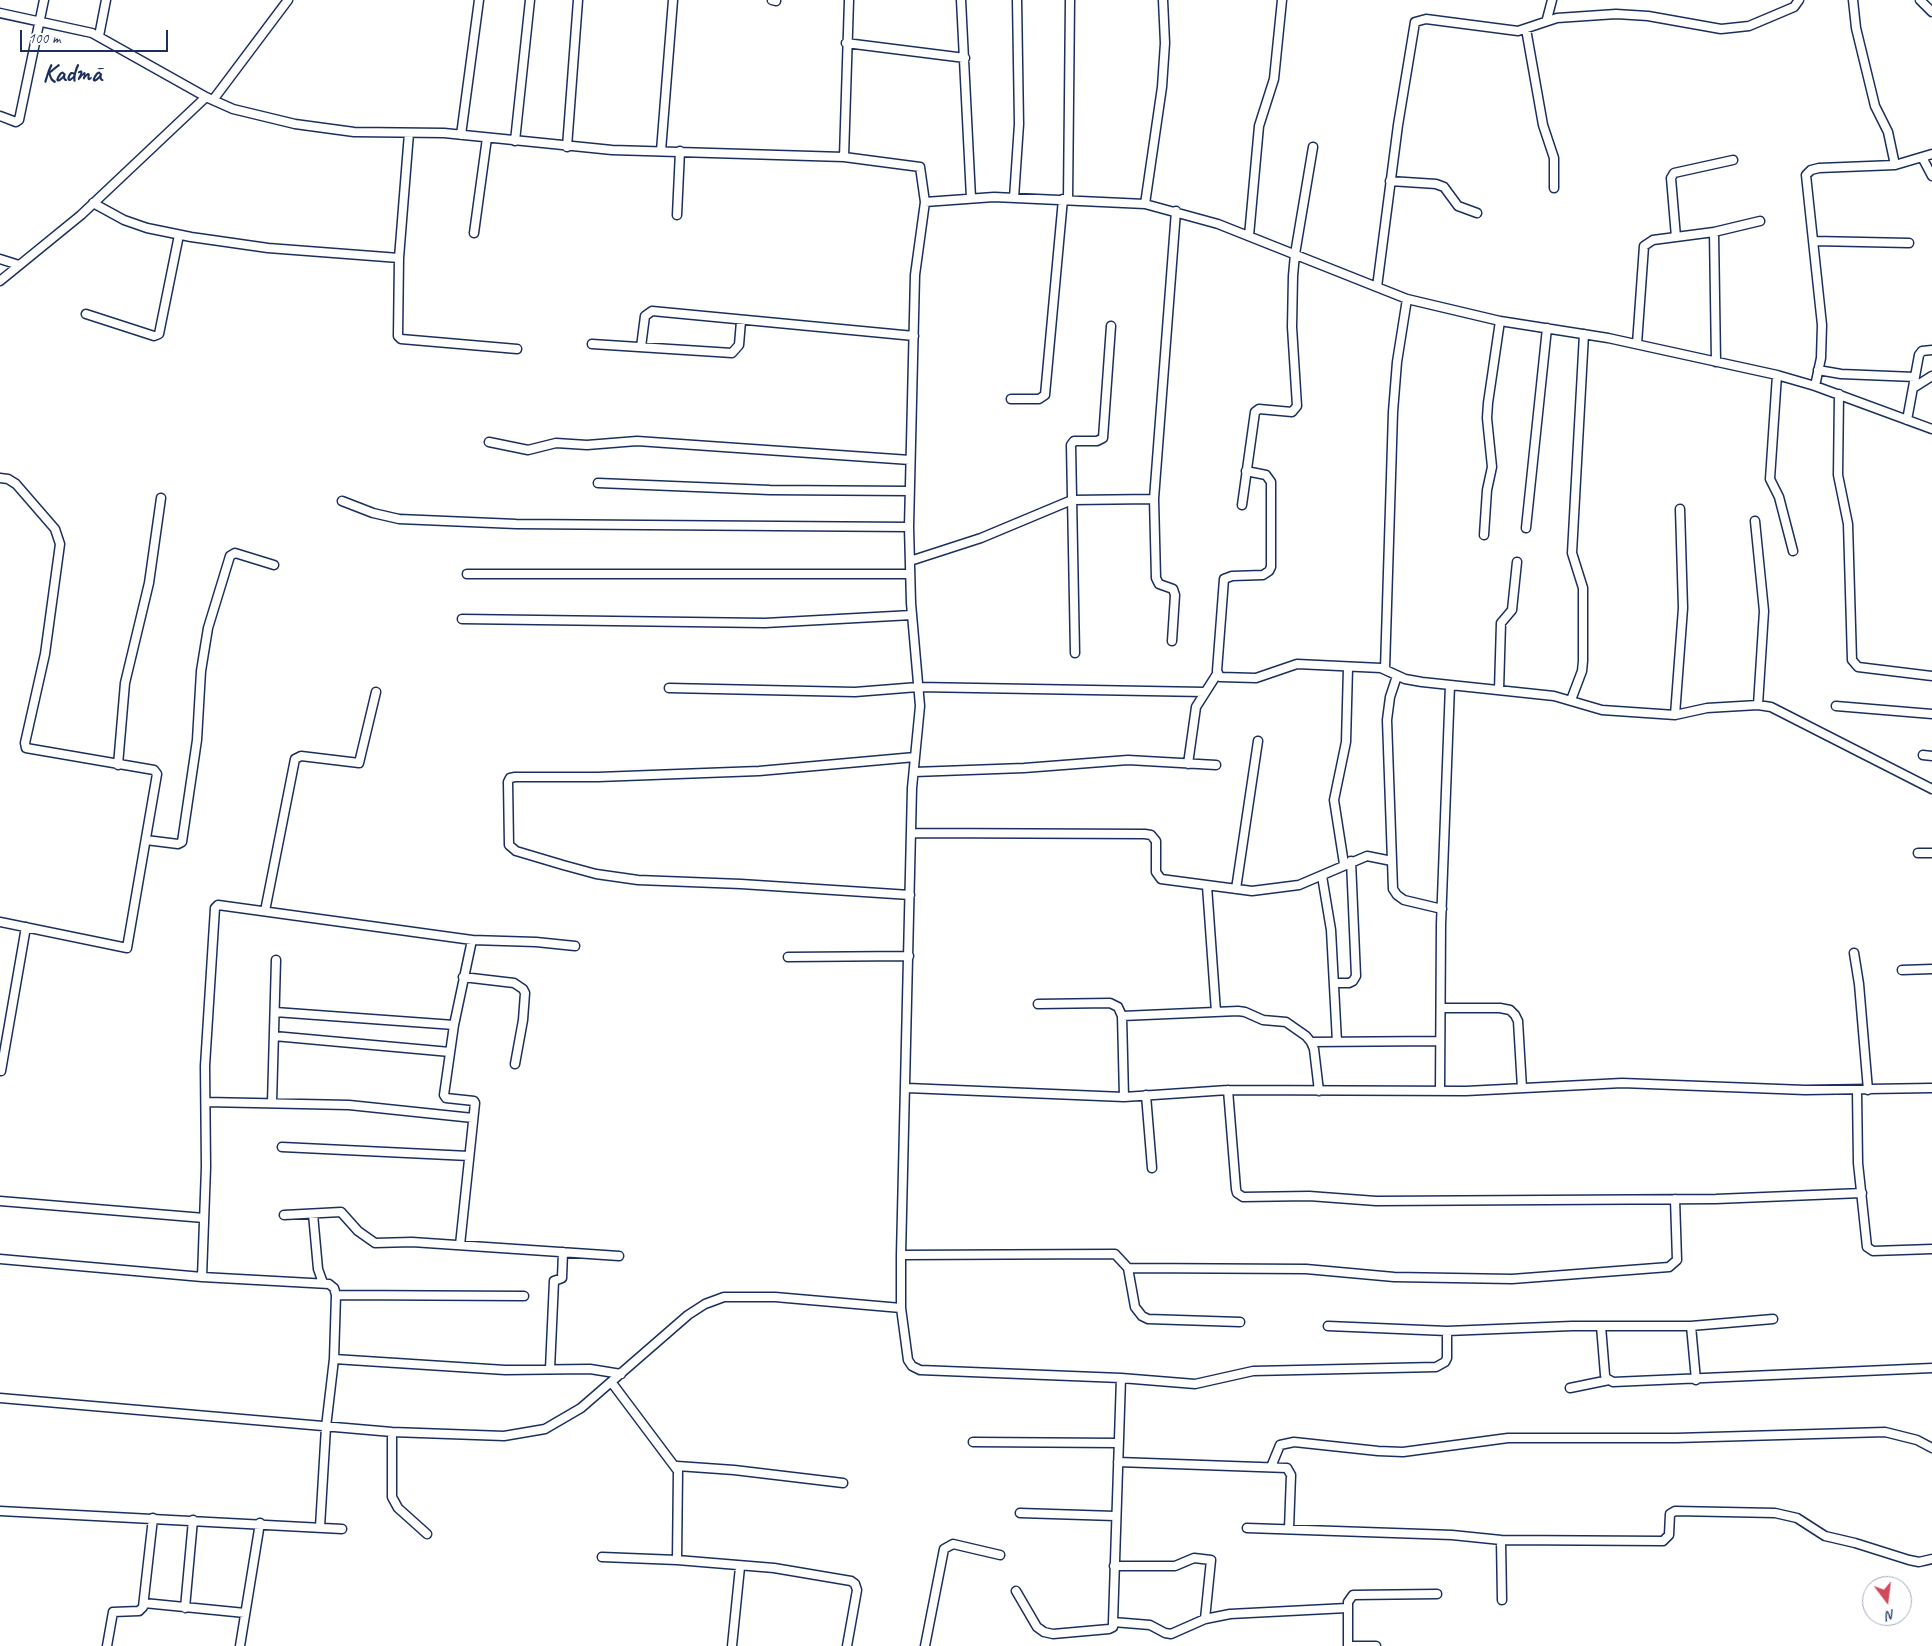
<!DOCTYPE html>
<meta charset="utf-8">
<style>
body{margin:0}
#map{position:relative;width:1932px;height:1646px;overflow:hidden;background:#fff;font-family:Caveat,sans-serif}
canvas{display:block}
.north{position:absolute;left:1862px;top:1576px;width:50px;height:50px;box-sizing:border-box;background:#fff;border:1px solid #a4acbf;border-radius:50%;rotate:165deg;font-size:14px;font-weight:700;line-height:20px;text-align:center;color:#1b2f5e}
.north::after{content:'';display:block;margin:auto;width:18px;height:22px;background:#d1495b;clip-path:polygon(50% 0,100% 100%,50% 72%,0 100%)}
.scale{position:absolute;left:20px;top:30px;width:148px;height:22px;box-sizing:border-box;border:2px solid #1b2f5e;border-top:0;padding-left:6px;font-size:15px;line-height:18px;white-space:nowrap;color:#1b2f5e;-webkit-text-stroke:4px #fff;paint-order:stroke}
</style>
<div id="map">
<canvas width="1932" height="1646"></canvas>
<div class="north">N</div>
<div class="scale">100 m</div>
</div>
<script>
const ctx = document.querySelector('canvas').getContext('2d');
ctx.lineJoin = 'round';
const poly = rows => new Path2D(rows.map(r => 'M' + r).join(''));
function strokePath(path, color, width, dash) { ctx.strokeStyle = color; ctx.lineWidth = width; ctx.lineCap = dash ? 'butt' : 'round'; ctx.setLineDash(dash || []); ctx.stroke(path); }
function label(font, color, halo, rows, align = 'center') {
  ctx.font = font + ' Caveat,sans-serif'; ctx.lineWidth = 5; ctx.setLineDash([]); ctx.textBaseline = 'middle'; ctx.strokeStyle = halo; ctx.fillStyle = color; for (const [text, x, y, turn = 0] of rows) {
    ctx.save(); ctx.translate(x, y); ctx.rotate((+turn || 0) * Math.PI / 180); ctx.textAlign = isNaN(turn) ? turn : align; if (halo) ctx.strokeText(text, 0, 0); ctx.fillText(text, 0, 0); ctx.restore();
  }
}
const street = poly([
 [772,0,776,1],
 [961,0,971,198],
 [1853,0,1856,28,1875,106,1888,132,1895,165],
 [1920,0,1932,12],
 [0,13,92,33,206,97],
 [1547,19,1552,0],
 [1526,29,1543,125,1554,158,1554,188],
 [99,36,106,0],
 [846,43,965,58],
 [213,100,288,0],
 [0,116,16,122,19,120,44,0],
 [409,133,399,258,398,336,401,339,517,349],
 [461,135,479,0],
 [515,141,530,0],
 [567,147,578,0],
 [661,151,673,0],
 [844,157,849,0],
 [1923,159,1932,176],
 [1390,181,1436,184,1444,187,1458,206,1477,213],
 [1014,198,1019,124,1017,0],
 [1068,200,1070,0],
 [925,202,994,197,1145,204,1218,224,1407,299,1500,321,1608,338,1777,375,1815,386,1932,429],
 [93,203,124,220,147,228,191,237,268,248,399,258],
 [1145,204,1162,87,1165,43,1163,0],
 [677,215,680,151],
 [1714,232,1716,362],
 [474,233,487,138],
 [1249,236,1259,126,1274,79,1282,0],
 [1676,237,1671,178,1674,173,1733,160],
 [1814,241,1909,243],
 [0,259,19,265],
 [0,281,81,215,206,97,233,109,295,124,354,132,444,133,612,150,844,157,920,167,925,202,915,275,909,527,911,603,920,706,912,788,901,1255,901,1308,908,1360,912,1366,920,1370,1121,1378,1195,1384,1253,1371,1436,1367,1445,1362,1447,1358,1447,1331],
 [1377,287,1398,125,1415,22,1426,19,1518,31,1557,18,1616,14,1648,16,1721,29,1749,26,1794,7,1799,0],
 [86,314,154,336,159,334,179,235],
 [592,344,732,353,739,345,741,321],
 [1637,344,1644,246,1653,240,1714,232,1760,221],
 [641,347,645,316,652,311,914,336],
 [1818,370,1841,374,1915,377],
 [1777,375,1770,479,1779,497,1793,551],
 [1815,386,1821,358,1822,325,1806,175,1811,170,1819,168,1895,165,1932,154],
 [1913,388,1932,376],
 [1839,394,1838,475,1848,524,1852,660,1858,667,1932,676],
 [1011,399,1039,399,1045,395,1063,199],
 [1907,420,1919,355,1922,351,1932,350],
 [489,442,528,450,556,443,587,445,637,441,910,460],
 [1246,471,1266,475,1271,482,1271,567,1269,571,1263,575,1232,576,1224,579,1217,671,1220,677,1256,678,1297,664,1381,668,1405,679,1422,682,1554,696,1602,710,1675,715,1707,708,1758,705,1771,707,1932,789],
 [0,478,8,479,16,484,55,529,60,544,45,654,25,743,26,748,154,770,157,774,127,948,0,922],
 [598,483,770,490,909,491],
 [342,501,373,513,399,519,516,524,909,527],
 [1242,505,1255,412,1259,409,1292,412,1297,406,1292,327,1293,276,1295,254,1313,147],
 [1755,521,1764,611,1758,705],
 [1526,528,1547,328],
 [1484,535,1487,490,1492,467,1487,418,1488,403,1500,321],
 [910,561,981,538,1072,500,1154,499],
 [467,574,910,574],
 [462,619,765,623,912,615],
 [1172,641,1175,595,1173,589,1159,584,1156,578,1154,499,1176,211],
 [1075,653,1071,445,1074,441,1097,441,1103,438,1111,326],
 [1385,669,1393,412,1397,362,1407,299],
 [1397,676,1390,697,1387,720,1393,889,1397,895,1404,900,1442,909],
 [669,688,855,692,918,687,1205,692],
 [1499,690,1501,623,1512,610,1517,562],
 [1571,700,1582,671,1583,661,1583,588,1572,553,1584,334],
 [1836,706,1932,714],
 [1675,715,1683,608,1680,509],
 [1923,755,1932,756],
 [1188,764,1196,707,1217,674],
 [118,765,125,683,149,583,161,498],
 [914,772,1024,768,1128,760,1216,765],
 [911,833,1145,834,1151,835,1156,841,1156,872,1161,879,1252,891,1299,885,1367,856,1392,861],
 [146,840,178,844,182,842,197,740,201,671,208,628,230,556,235,553,274,565],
 [1918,853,1932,853],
 [1344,864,1334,800,1346,742,1348,668],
 [1322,876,1331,930,1337,1042],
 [1207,886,1216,1012],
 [1236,889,1258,741],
 [910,895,741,884,638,880,596,874,563,865,516,851,509,845,508,782,510,778,515,777,598,777,759,771,915,757],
 [265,911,295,759,301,756,359,763,376,692],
 [1854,953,1859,984,1868,1090],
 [788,957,909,956],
 [1902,970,1932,969],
 [463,977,514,983,523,989,525,993,523,1020,515,1064],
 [1334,983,1349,983,1353,981,1356,976,1351,861],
 [1038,1004,1110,1003,1118,1007,1122,1016,1124,1097],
 [1441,1008,1500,1008,1510,1010,1515,1015,1518,1021,1522,1088],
 [275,1012,454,1025],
 [1122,1016,1238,1011,1245,1012,1263,1020,1286,1022,1306,1036,1311,1042,1314,1049,1319,1091],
 [274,1036,450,1052],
 [1311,1042,1440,1041],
 [1,1071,26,927],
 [907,1088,1124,1097,1228,1090,1466,1091,1622,1083,1805,1090,1932,1088],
 [1228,1090,1236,1189,1237,1193,1243,1197,1309,1196,1376,1201,1716,1199,1862,1193],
 [1440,1091,1441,924,1450,685],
 [1857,1091,1858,1163,1867,1247,1873,1251,1932,1249],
 [1146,1095,1152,1168],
 [206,1102,349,1105,473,1118],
 [272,1103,276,960],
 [282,1147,469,1156],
 [0,1201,204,1218],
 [313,1214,318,1269,323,1283],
 [284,1215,341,1212,358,1231,375,1243,412,1242,619,1256],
 [460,1245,475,1103,474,1101,446,1098,444,1095,454,1025,472,940],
 [901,1255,1115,1254,1128,1268,1135,1307,1142,1316,1148,1319,1240,1322],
 [0,1259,202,1277,329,1284,334,1288,336,1295,334,1359,505,1370,590,1369,621,1374],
 [1128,1268,1306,1269,1394,1277,1512,1279,1669,1267,1677,1260,1675,1199],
 [202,1277,206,1167,205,1066,215,908,218,905,472,940,536,942,575,946],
 [336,1295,524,1296],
 [1328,1326,1447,1331,1572,1326,1691,1326,1773,1319],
 [1601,1326,1605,1375,1606,1378,1613,1382,1932,1368],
 [1691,1326,1696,1380],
 [550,1369,554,1281,562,1278,563,1252],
 [612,1383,678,1471,677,1560],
 [1570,1388,1609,1380],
 [0,1398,392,1432,504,1436,545,1429,581,1408,688,1315,705,1304,724,1297,775,1297,901,1308],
 [392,1432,392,1497,398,1508,427,1534],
 [973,1442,1119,1443],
 [1118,1462,1287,1468,1291,1475,1289,1529],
 [677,1466,734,1470,843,1483],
 [1271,1467,1280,1445,1294,1442,1378,1451,1403,1452,1508,1438,1676,1438,1885,1432,1917,1440,1932,1448],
 [0,1511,342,1529],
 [1020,1513,1115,1516],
 [320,1527,326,1427,334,1359],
 [1247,1528,1452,1535,1501,1540,1663,1541,1669,1535,1670,1514,1675,1511,1775,1513,1797,1518,1825,1536,1855,1543,1909,1560,1919,1562,1932,1559],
 [1501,1540,1502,1600],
 [602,1557,677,1560,774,1568,851,1581,855,1584,857,1590,847,1646],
 [1114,1566,1175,1566,1194,1558,1211,1560,1205,1619],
 [1016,1591,1037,1627,1044,1632,1053,1634,1109,1629,1113,1627,1113,1622,1150,1625,1165,1633,1171,1634,1205,1619,1230,1614,1347,1608],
 [144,1603,245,1613],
 [185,1608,193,1520],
 [1113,1622,1121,1378],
 [107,1646,113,1612,139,1611,143,1607,153,1518],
 [240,1646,260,1523],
 [732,1646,740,1567],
 [925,1646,944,1549,953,1544,1000,1555],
 [1348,1646,1348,1602,1353,1595,1437,1594],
 [1348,1646,1376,1646]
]);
strokePath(street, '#1b2f5e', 11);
strokePath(street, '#fff', 8);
label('bold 25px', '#1b2f5e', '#fff', [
 ["Kadmā",72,74]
]);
</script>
